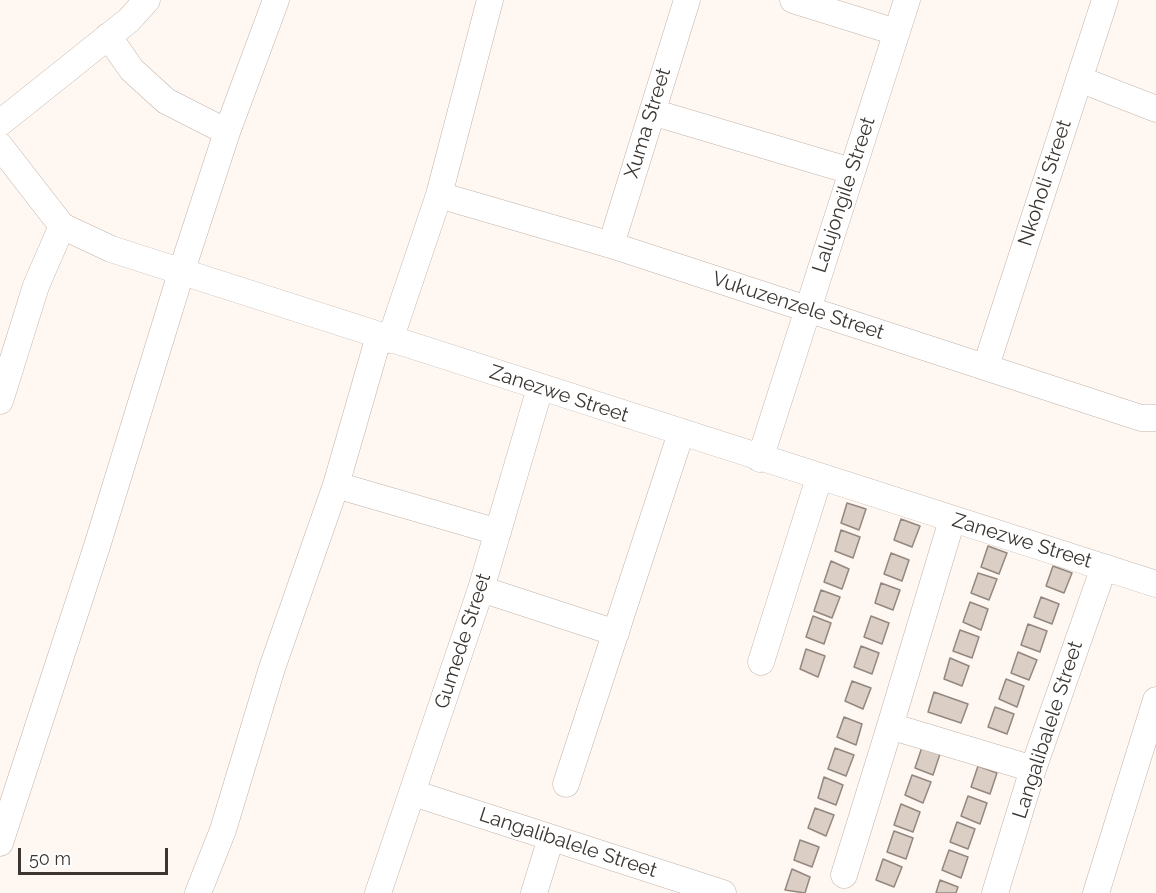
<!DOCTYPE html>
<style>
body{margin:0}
#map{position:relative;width:1156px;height:893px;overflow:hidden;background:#fff7f1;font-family:Raleway,sans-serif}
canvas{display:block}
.scale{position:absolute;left:18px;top:848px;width:150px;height:27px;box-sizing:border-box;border:3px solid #3b3632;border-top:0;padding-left:8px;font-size:18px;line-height:21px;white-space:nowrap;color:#3b3632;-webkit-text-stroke:4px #fff;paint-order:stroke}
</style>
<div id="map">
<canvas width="1156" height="893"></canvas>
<div class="scale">50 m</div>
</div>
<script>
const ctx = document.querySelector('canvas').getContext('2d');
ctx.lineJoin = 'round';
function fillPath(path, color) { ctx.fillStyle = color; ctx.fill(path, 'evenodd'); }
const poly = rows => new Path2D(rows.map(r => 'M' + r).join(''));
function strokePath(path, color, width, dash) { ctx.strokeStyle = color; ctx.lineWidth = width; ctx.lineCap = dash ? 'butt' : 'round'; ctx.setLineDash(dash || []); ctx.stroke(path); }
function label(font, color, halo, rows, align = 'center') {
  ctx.font = font + ' Raleway,sans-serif'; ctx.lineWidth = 4.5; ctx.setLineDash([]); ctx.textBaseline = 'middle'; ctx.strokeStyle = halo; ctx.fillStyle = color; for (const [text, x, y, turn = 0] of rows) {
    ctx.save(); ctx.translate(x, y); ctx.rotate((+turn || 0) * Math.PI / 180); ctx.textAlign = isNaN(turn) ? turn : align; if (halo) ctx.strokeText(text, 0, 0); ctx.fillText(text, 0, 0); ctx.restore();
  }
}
const building = poly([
 [847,503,866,509,859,530,841,523,847,503],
 [901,519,920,526,912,547,894,540,901,519],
 [841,530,860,537,853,558,835,551,841,530],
 [988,546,1007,553,999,574,981,567,988,546],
 [891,553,909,560,902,581,884,574,891,553],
 [831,561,849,569,842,589,824,582,831,561],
 [1053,566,1072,573,1064,593,1046,586,1053,566],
 [978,573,997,579,989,600,971,593,978,573],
 [881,583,900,590,893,610,875,603,881,583],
 [821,590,840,597,832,618,814,611,821,590],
 [1041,597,1059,604,1052,624,1034,617,1041,597],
 [970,602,988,609,981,630,963,622,970,602],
 [813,616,831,623,824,644,806,637,813,616],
 [871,616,889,623,882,644,864,637,871,616],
 [1028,624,1047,631,1040,652,1021,645,1028,624],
 [960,630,979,637,972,658,953,651,960,630],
 [861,646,879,653,872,674,854,667,861,646],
 [806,649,825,656,818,677,800,669,806,649],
 [1018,652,1037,660,1029,680,1011,673,1018,652],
 [950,658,969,666,962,686,944,679,950,658],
 [1006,679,1024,686,1017,707,999,699,1006,679],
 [852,681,871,688,863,709,845,701,852,681],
 [934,692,968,704,961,723,928,712,934,692],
 [995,707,1014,714,1007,734,988,727,995,707],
 [844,717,862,724,856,745,837,737,844,717],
 [922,747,940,754,933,775,915,768,922,747],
 [835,748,854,755,846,776,828,769,835,748],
 [978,766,997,773,990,794,971,787,978,766],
 [912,775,931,782,923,803,905,795,912,775],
 [824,777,843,785,836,805,818,798,824,777],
 [968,796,987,803,980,824,961,816,968,796],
 [901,804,920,812,913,832,894,825,901,804],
 [815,808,834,815,826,836,808,828,815,808],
 [957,822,975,829,968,849,950,842,957,822],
 [894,831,913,838,906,859,887,852,894,831],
 [800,840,819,847,812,867,794,860,800,840],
 [949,850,968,857,961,878,942,870,949,850],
 [883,859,902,867,894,887,876,880,883,859],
 [792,869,810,877,805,893,785,890,792,869],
 [940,880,958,887,956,893,936,893,940,880]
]);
fillPath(building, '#dbcec4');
strokePath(building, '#94877f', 1.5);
const minor = poly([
 [793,0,896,32],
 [108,36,132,70,166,101,227,132],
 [1079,79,1156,109],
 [652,112,851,171],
 [0,123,129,20,147,0],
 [0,146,62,226,111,249,1156,584],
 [439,195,611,245,1141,418,1156,418],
 [611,245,687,0],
 [390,340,439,195,490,0],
 [986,366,1105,0],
 [0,401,36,286,62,226],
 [760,459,907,0],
 [336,485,498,532],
 [952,520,890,726,1033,769],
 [481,589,616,633],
 [761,662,819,478],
 [566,784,681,433],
 [413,793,723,893],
 [0,843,97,546,181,273,227,132,276,0],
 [844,875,890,726],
 [198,893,223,830,272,668,336,485,379,336],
 [378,893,481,589,540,388],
 [534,893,551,838],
 [995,893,1033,769,1104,567],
 [1096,893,1156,700]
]);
strokePath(minor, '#c1b4ab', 27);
strokePath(minor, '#fff', 26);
label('20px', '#3b3632', '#fff', [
 ["Xuma Street",648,123,-73],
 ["Nkoholi Street",1045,183,-72],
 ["Lalujongile Street",844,195,-72],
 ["Vukuzenzele Street",798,306,18],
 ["Zanezwe Street",559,394,18],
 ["Zanezwe Street",1022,541,17],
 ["Gumede Street",463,641,-72],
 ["Langalibalele Street",1048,730,-72],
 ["Langalibalele Street",568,843,18]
]);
</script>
